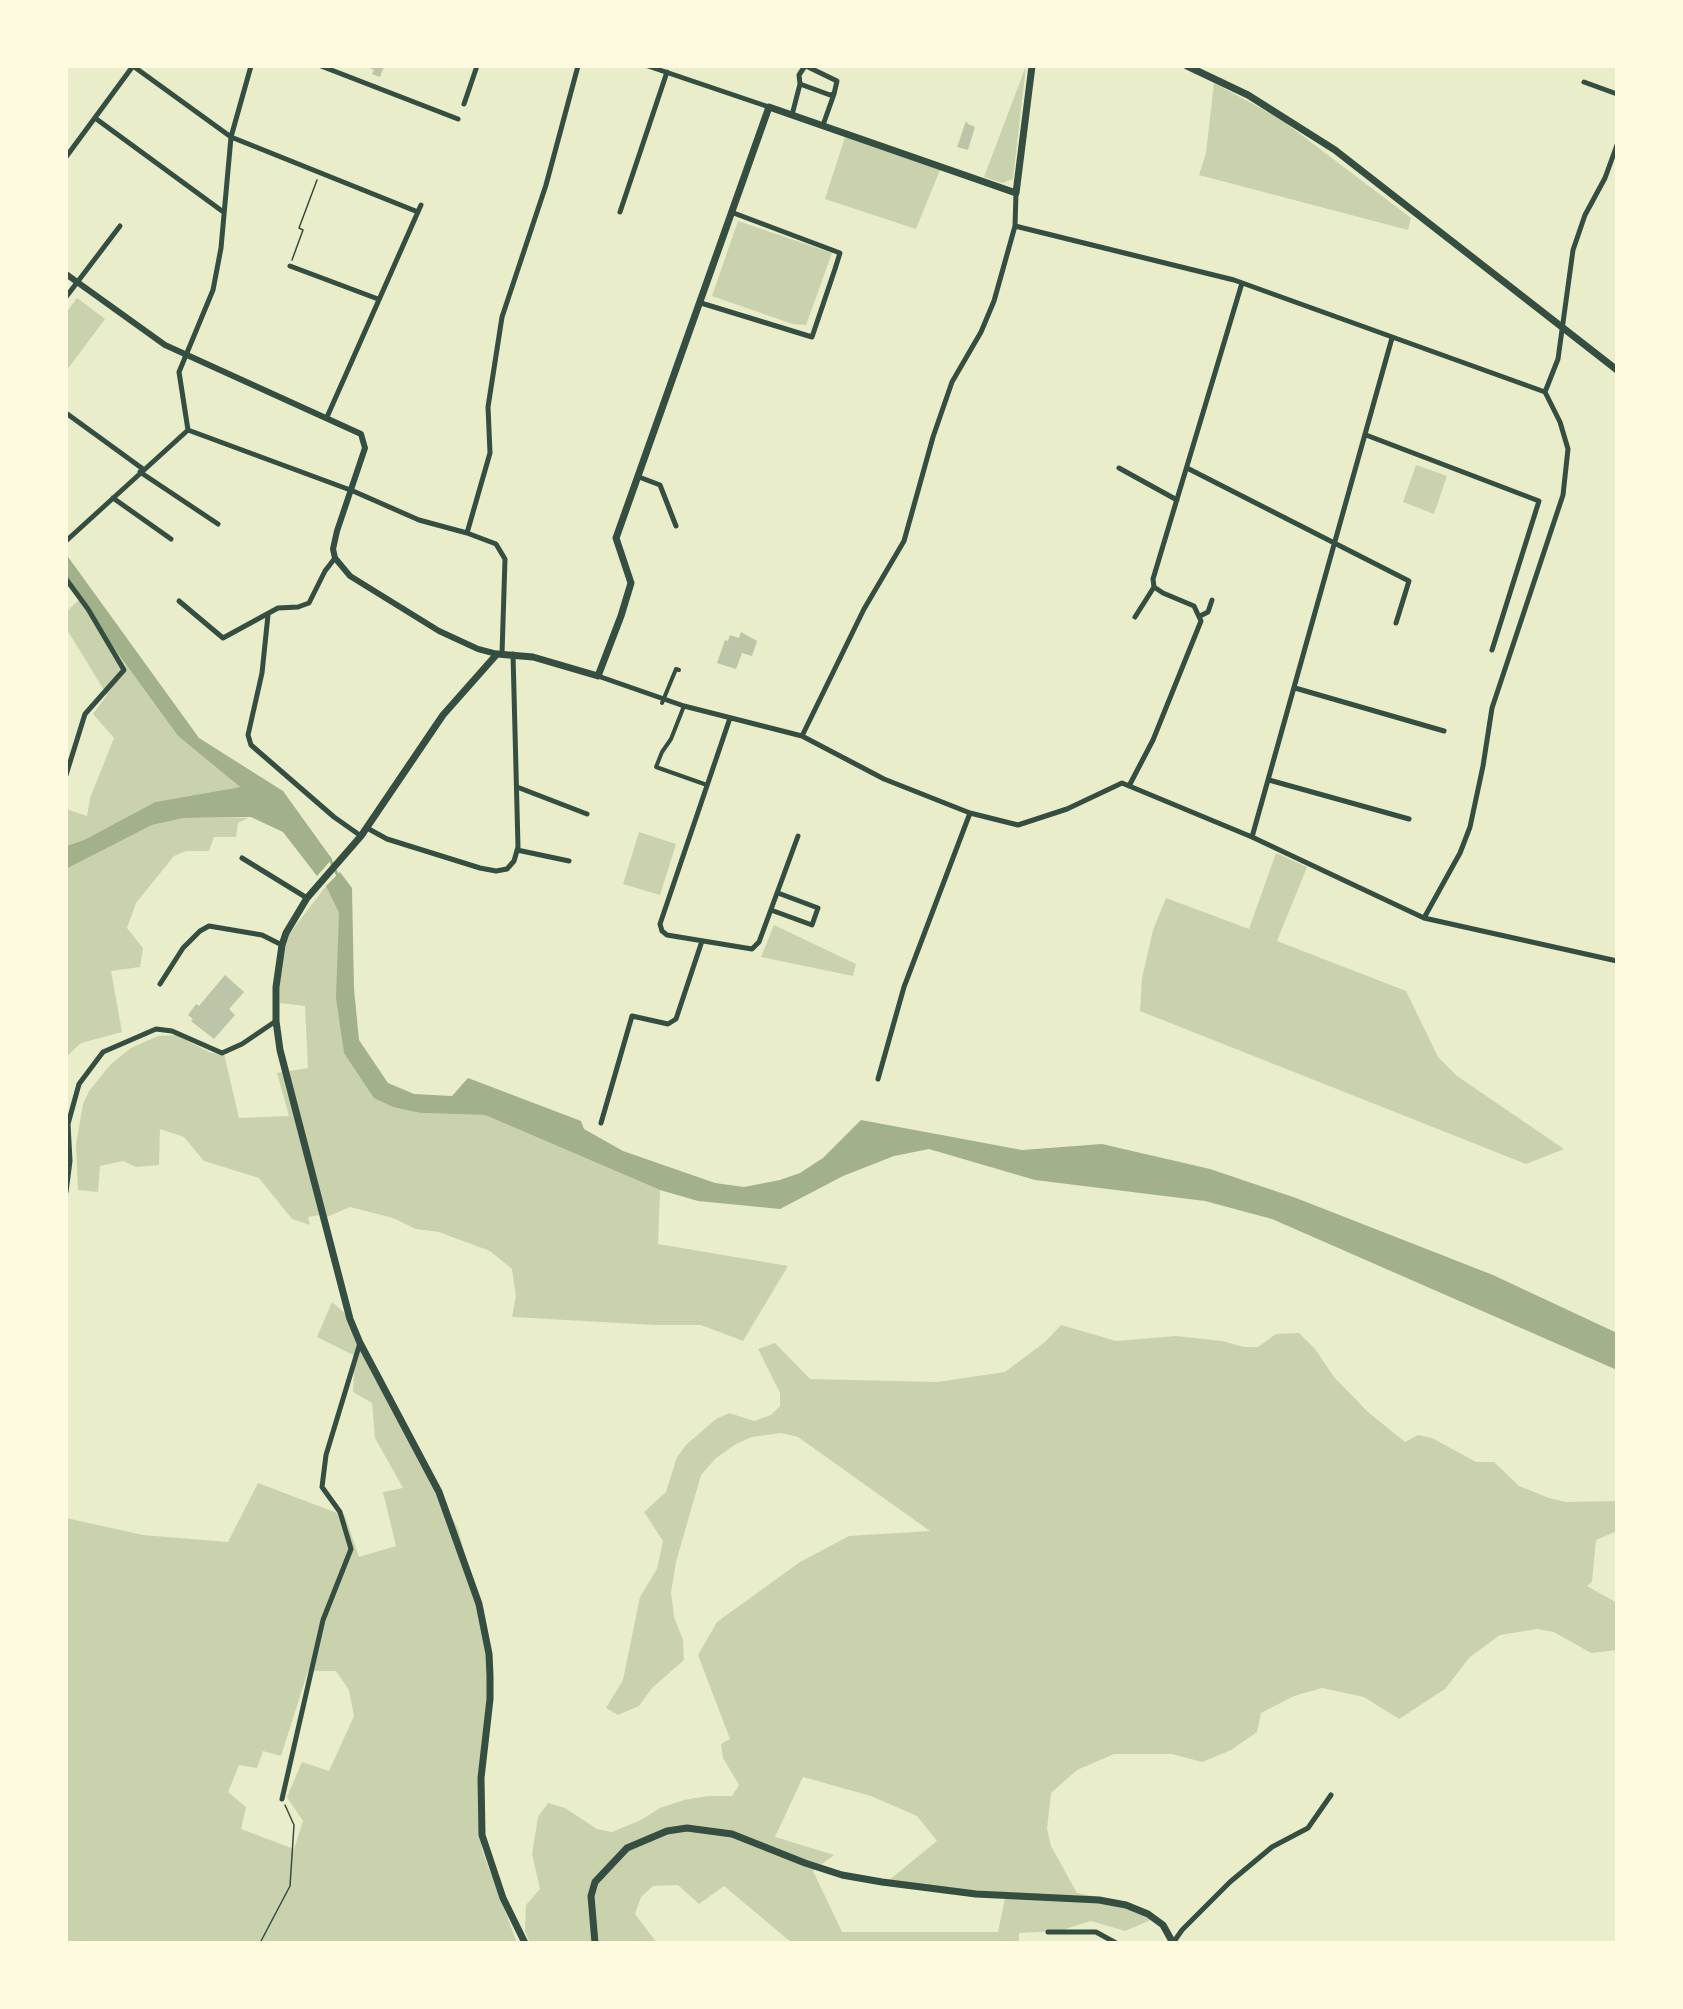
<!DOCTYPE html>
<style>
body{margin:0}
#map{position:relative;width:1683px;height:2009px;overflow:hidden;background:#e9edc9;font-family:"Fira Sans Condensed",sans-serif}
canvas{display:block}
.frame{position:absolute;inset:0;border:68px solid #fefae0;pointer-events:none}
</style>
<div id="map">
<canvas width="1683" height="2009"></canvas>
<div class="frame"></div>
</div>
<script>
const ctx = document.querySelector('canvas').getContext('2d');
ctx.lineJoin = 'round';
function fillPath(path, color) { ctx.fillStyle = color; ctx.fill(path, 'evenodd'); }
const poly = rows => new Path2D(rows.map(r => 'M' + r).join(''));
function strokePath(path, color, width, dash) { ctx.strokeStyle = color; ctx.lineWidth = width; ctx.lineCap = dash ? 'butt' : 'round'; ctx.setLineDash(dash || []); ctx.stroke(path); }
fillPath(poly([
 [1026,66,1013,179,1002,183,984,177],
 [1214,83,1279,118,1411,218,1408,230,1199,175,1206,153],
 [845,137,940,170,916,229,825,199],
 [738,221,832,253,806,325,793,324,712,296],
 [77,298,105,319,67,370,66,313],
 [1416,465,1447,476,1434,514,1403,502],
 [79,600,178,736,240,787,155,802,84,840,66,846,66,809,87,816,90,798,114,738,93,714,107,695,66,628,66,612],
 [184,818,248,818,238,823,236,837,214,837,209,851,186,851,174,856,136,903,127,928,143,948,140,967,111,971,122,1032,81,1043,66,1057,66,869,152,825],
 [639,832,676,844,660,895,623,884],
 [1276,853,1307,867,1277,941,1406,991,1438,1057,1457,1076,1564,1149,1526,1164,1140,1011,1142,978,1153,930,1166,898,1249,929],
 [326,886,339,913,344,1053,421,1113,485,1115,660,1190,658,1244,788,1266,743,1341,701,1325,655,1325,512,1317,516,1296,512,1269,490,1251,439,1232,416,1229,393,1218,350,1207,327,1217,326,1214,308,1217,310,1225,292,1219,259,1178,204,1161,184,1137,160,1129,159,1165,136,1167,123,1161,100,1166,98,1192,78,1190,76,1145,83,1104,89,1091,111,1064,131,1048,158,1036,176,1035,211,1053,224,1054,239,1118,289,1116,277,1073,308,1068,305,1006,280,1003,279,967,287,937],
 [774,925,856,964,853,976,761,957],
 [332,1302,350,1318,458,1529,487,1635,491,1696,478,1793,482,1850,517,1943,66,1943,66,1518,143,1535,228,1542,258,1483,345,1516,359,1557,396,1546,383,1492,403,1488,375,1438,372,1403,353,1392,355,1356,317,1337],
 [308,1671,336,1671,349,1690,354,1716,329,1771,302,1762,287,1797,303,1821,294,1849,241,1829,246,1807,228,1792,239,1765,257,1768,263,1751,281,1756],
 [1061,1325,1116,1341,1176,1336,1222,1341,1244,1347,1258,1347,1276,1334,1299,1333,1315,1349,1334,1377,1368,1412,1405,1442,1418,1435,1432,1438,1476,1462,1494,1462,1519,1486,1549,1498,1566,1502,1617,1501,1617,1531,1596,1540,1592,1582,1587,1586,1617,1603,1617,1650,1591,1653,1554,1632,1537,1629,1500,1635,1470,1657,1445,1689,1399,1719,1364,1697,1322,1688,1294,1696,1261,1713,1257,1732,1231,1750,1202,1762,1172,1754,1114,1754,1077,1770,1051,1793,1047,1829,1051,1846,1077,1893,1119,1901,1151,1920,1125,1931,1091,1921,1059,1931,1019,1933,1019,1943,792,1943,724,1886,699,1904,678,1885,653,1886,641,1897,635,1914,657,1943,530,1943,525,1931,526,1905,540,1889,532,1854,538,1817,548,1803,565,1808,597,1829,612,1832,641,1820,660,1808,684,1800,708,1796,732,1796,739,1785,723,1758,721,1744,730,1739,698,1655,717,1622,800,1562,849,1536,930,1531,798,1437,781,1433,752,1437,736,1444,716,1458,701,1475,676,1562,671,1592,674,1617,683,1640,684,1660,652,1688,639,1706,618,1715,606,1708,623,1680,640,1597,657,1569,663,1541,644,1512,666,1492,677,1457,686,1445,716,1419,729,1413,754,1421,771,1415,780,1406,780,1393,758,1349,775,1343,810,1379,937,1382,1005,1372,1045,1342],
 [803,1777,871,1796,917,1816,937,1841,883,1885,1005,1898,998,1932,842,1932,813,1871,834,1855,775,1837]
]), '#cad2ad');
fillPath(poly([
 [66,554,199,738,283,791,332,859,317,876,283,832,251,817,184,818,152,825,66,869,66,846,84,840,155,802,240,787,178,736,66,582],
 [340,872,352,888,354,989,359,1040,388,1083,414,1094,452,1096,468,1078,581,1121,584,1129,623,1151,715,1183,744,1187,780,1180,800,1173,823,1158,861,1120,1022,1150,1102,1144,1210,1169,1296,1198,1493,1275,1617,1333,1617,1370,1272,1219,1205,1201,1035,1180,929,1149,894,1156,843,1176,780,1209,698,1201,660,1190,485,1115,421,1113,393,1107,374,1098,344,1053,336,998,339,913,326,886]
]), '#a3b18a');
strokePath(poly([
 [329,857,339,878]
]), '#a3b18a', 3);
fillPath(poly([
 [365,66,384,66,380,77,372,74,374,70],
 [966,121,968,124,975,127,968,150,957,147],
 [741,632,757,641,752,656,742,653,736,669,717,663,725,640,728,641,730,635,739,638],
 [225,975,244,992,229,1009,235,1015,214,1039,191,1021,193,1019,188,1015,196,1004,199,1006]
]), '#bcc5a7');
strokePath(poly([
 [292,260,303,230,299,228,317,180],
 [260,1943,290,1886,294,1825,285,1805]
]), '#344e41', 1.5);
strokePath(poly([
 [662,703,676,669,679,670],
 [684,706,671,739,662,752,656,767,707,785]
]), '#344e41', 4);
strokePath(poly([
 [133,66,231,137,418,212],
 [321,66,458,119],
 [648,66,769,107],
 [1584,82,1617,94],
 [800,84,830,95,834,94,837,81,806,66],
 [464,104,477,66],
 [792,115,800,84,799,75,805,66],
 [95,118,222,211],
 [823,125,834,94],
 [66,157,133,66],
 [620,212,667,72],
 [1015,226,1234,280,1545,392],
 [290,266,378,299],
 [66,297,120,226],
 [701,303,812,337,835,269,840,253,731,212],
 [1545,392,1558,359,1573,250,1585,215,1605,178,1617,145],
 [66,413,143,469],
 [327,417,421,205],
 [188,430,179,372,213,290,221,248,231,137,251,66],
 [188,430,353,491,419,520,467,533],
 [1366,435,1539,501,1492,650],
 [1119,468,1177,500],
 [1187,468,1409,581,1396,623],
 [140,472,218,524],
 [639,477,660,485,676,526],
 [113,498,171,539],
 [66,541,188,430],
 [66,579,88,609,124,670,85,714,66,775],
 [179,601,223,638,278,608,298,607,309,603,325,571,335,558],
 [268,615,262,673,248,735,251,745,334,817,361,836],
 [1200,616,1208,612,1212,600],
 [1135,617,1154,587],
 [502,654,505,559,496,544,467,533,490,453,488,407,502,317,546,185,578,66],
 [598,676,684,706,802,736,884,779,970,813,1018,825,1067,809,1122,783,1252,837,1424,918,1617,961],
 [1295,688,1444,731],
 [730,718,660,924,662,931,667,935,752,949,759,942,798,836],
 [802,736,864,609,904,541,933,437,952,382,981,332,994,301,1015,226,1016,193],
 [1269,780,1409,819],
 [1129,786,1153,740,1201,621,1194,606,1163,593,1154,587,1153,579,1242,283],
 [517,787,587,814],
 [367,828,387,839,480,868,496,871,507,869,514,861,518,847,513,654],
 [1252,837,1392,338],
 [517,850,569,861],
 [242,858,307,898],
 [771,910,812,925,818,908,778,893],
 [1424,918,1460,853,1470,827,1483,766,1492,708,1563,495,1568,449,1560,422,1545,392],
 [160,984,183,948,200,931,209,926,262,935,282,945],
 [878,1079,904,987,970,813],
 [601,1123,632,1016,668,1024,676,1019,702,941],
 [66,1192,70,1161,68,1124,79,1084,103,1052,156,1029,172,1031,222,1053,242,1044,276,1021],
 [282,1799,323,1620,351,1549,340,1512,322,1487,326,1455,360,1343],
 [1048,1932,1096,1932,1116,1943],
 [1173,1943,1182,1930,1230,1882,1272,1847,1308,1828,1331,1795]
]), '#344e41', 5);
strokePath(poly([
 [66,274,165,345,361,434,365,448,337,531,333,549,335,558,350,576,439,631,478,649,497,654]
]), '#344e41', 6);
strokePath(poly([
 [1187,66,1248,95,1335,150,1617,370],
 [525,1943,503,1898,482,1835,481,1778,490,1699,490,1676,489,1654,479,1604,439,1492,360,1343,350,1319,280,1050,276,1021,276,987,282,945,286,933,307,898,361,836,443,715,497,654,533,657,598,676,621,616,631,583,616,538,769,107,1016,193,1032,66],
 [595,1943,591,1896,595,1882,627,1848,667,1831,687,1828,732,1834,805,1863,842,1875,882,1882,976,1894,1099,1900,1126,1905,1148,1914,1163,1925,1173,1943]
]), '#344e41', 7);
</script>
